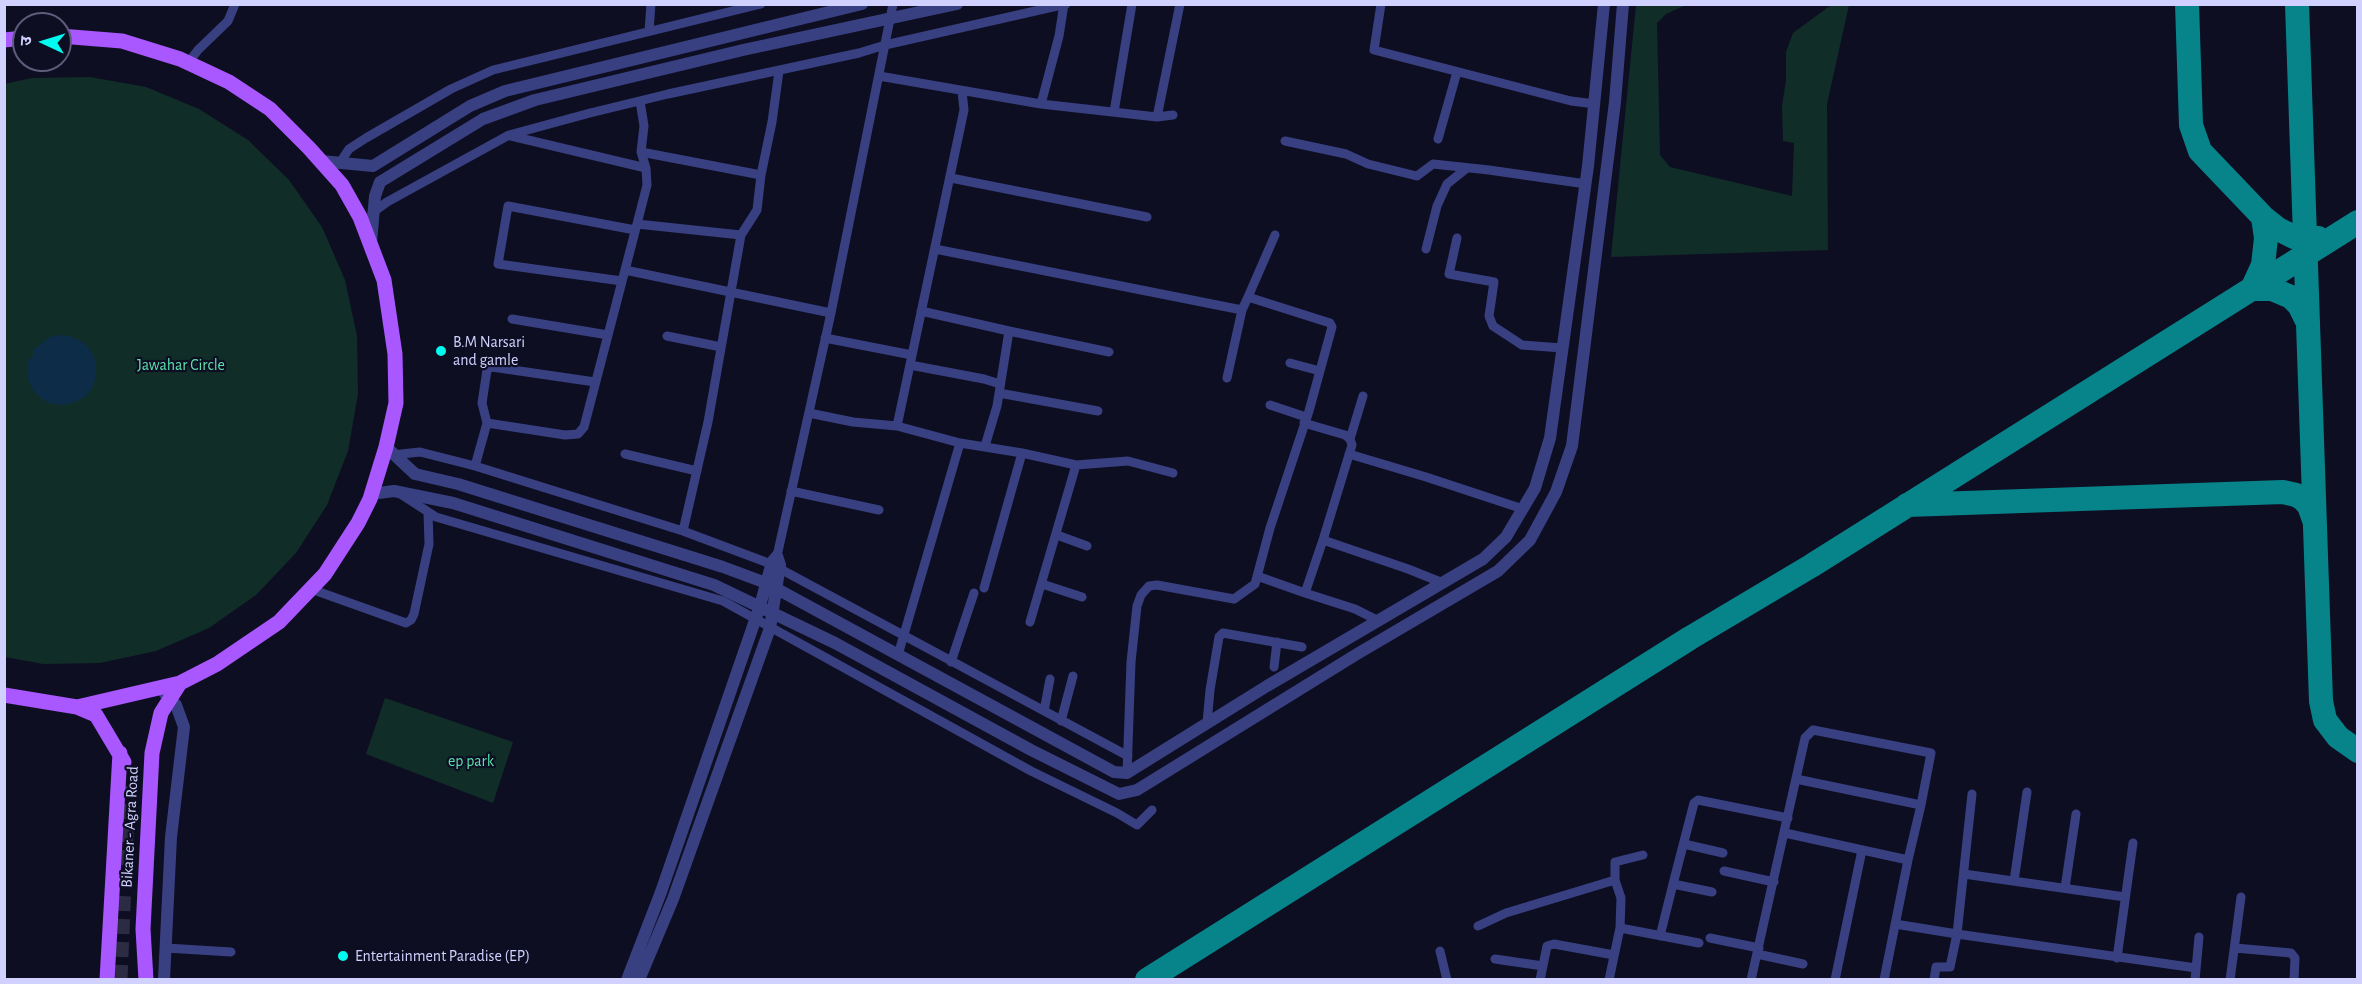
<!DOCTYPE html>
<meta charset="utf-8">
<style>
body{margin:0}
#map{position:relative;width:2362px;height:984px;overflow:hidden;background:#0e0e23;font-family:"Alegreya Sans","Noto Sans Devanagari",sans-serif}
canvas{display:block}
.frame{position:absolute;inset:0;border:6px solid #d0d1ff;pointer-events:none}
.north{position:absolute;left:12px;top:12px;width:60px;height:60px;box-sizing:border-box;background:#0e0e23;border:2px solid #5c5c7b;border-radius:50%;rotate:274deg;font-size:16px;font-weight:700;line-height:24px;text-align:center;color:#d0d1ff}
.north::after{content:'';display:block;margin:auto;width:21px;height:27px;background:#00fbf1;clip-path:polygon(50% 0,100% 100%,50% 72%,0 100%)}
</style>
<div id="map">
<canvas width="2362" height="984"></canvas>
<div class="frame"></div>
<div class="north">उ</div>
</div>
<script>
const ctx = document.querySelector('canvas').getContext('2d');
ctx.lineJoin = 'round';
function fillPath(path, color) { ctx.fillStyle = color; ctx.fill(path, 'evenodd'); }
const poly = rows => new Path2D(rows.map(r => 'M' + r).join(''));
function strokePath(path, color, width, dash) { ctx.strokeStyle = color; ctx.lineWidth = width; ctx.lineCap = dash ? 'butt' : 'round'; ctx.setLineDash(dash || []); ctx.stroke(path); }
function label(font, color, halo, rows, align = 'center') {
  ctx.font = font + ' "Alegreya Sans",sans-serif'; ctx.lineWidth = 4.5; ctx.setLineDash([]); ctx.textBaseline = 'middle'; ctx.strokeStyle = halo; ctx.fillStyle = color; for (const [text, x, y, turn = 0] of rows) {
    ctx.save(); ctx.translate(x, y); ctx.rotate((+turn || 0) * Math.PI / 180); ctx.textAlign = isNaN(turn) ? turn : align; if (halo) ctx.strokeText(text, 0, 0); ctx.fillText(text, 0, 0); ctx.restore();
  }
}
fillPath(poly([
 [1636,5,1686,5,1666,14,1657,23,1660,155,1670,167,1792,196,1794,143,1783,141,1782,106,1786,80,1786,52,1793,33,1831,5,1849,5,1827,104,1828,250,1611,257],
 [90,77,146,87,199,109,248,140,289,180,322,227,345,280,357,336,358,394,348,451,327,505,296,553,256,595,209,628,156,651,100,663,43,664,5,657,4,84,32,78],
 [385,698,513,742,493,803,366,754]
]), '#112d28');
fillPath(poly([
 [61,335,72,337,83,342,91,351,96,362,96,375,93,386,86,396,75,402,64,405,52,404,42,399,34,391,29,382,27,371,28,360,33,357,33,350,50,337]
]), '#0c2c48');
strokePath(poly([
 [2187,4,2191,125,2200,151,2263,217,2278,229,2294,237,2318,238],
 [2297,4,2321,701,2325,720,2338,737,2358,751],
 [2252,289,2263,265,2266,238,2263,217],
 [2252,289,2272,289,2291,297,2299,305,2308,323],
 [1907,505,2283,492,2296,495,2303,499,2309,506,2314,520],
 [1147,980,1690,638,1811,566,2358,222]
]), '#07848a', 24);
strokePath(poly([
 [120,980,128,786]
]), '#2b2b44', 15, [15, 8]);
strokePath(poly([
 [1381,4,1374,50,1571,101,1595,104],
 [649,31,651,4],
 [188,63,198,50,228,21,235,4],
 [879,76,1041,104,1157,117,1173,115],
 [1041,104,1059,36,1064,4],
 [1114,112,1132,4],
 [1157,117,1180,4],
 [511,136,646,168,641,152,644,126,640,101],
 [1438,139,1457,72],
 [1285,141,1346,154,1368,164,1417,176,1433,164,1489,170,1586,184],
 [641,152,761,175,757,210,741,235,637,224,647,185,646,168],
 [339,164,349,149,366,138,451,89,493,70,761,4],
 [761,175,772,122,779,71],
 [951,178,1147,217],
 [372,213,387,202,509,135,590,113,668,94,859,53,885,45,1066,4],
 [1457,238,1449,274,1494,282,1489,316,1493,326,1522,345,1562,348],
 [935,249,1242,310],
 [1426,249,1437,206,1447,184,1467,168],
 [625,270,831,313],
 [622,281,498,264,508,206,635,230],
 [1248,297,1275,235],
 [921,311,1009,331,997,406,985,446],
 [512,319,608,335],
 [1009,331,1109,352],
 [667,336,721,347],
 [825,338,912,355],
 [1290,363,1320,371],
 [910,365,984,379,1000,384],
 [999,393,1098,411],
 [1270,405,1306,417],
 [809,413,853,422,897,426,964,110,962,91],
 [487,423,482,403,487,370,492,367,595,382],
 [1304,423,1345,435,1350,439,1352,445,1323,540],
 [897,426,960,443,898,655],
 [1350,439,1363,396],
 [960,443,1022,453,984,588],
 [1022,453,1076,465,1128,461,1173,473],
 [625,454,697,471],
 [1349,454,1426,477,1523,509],
 [392,455,420,452,475,466,683,531,771,564,1128,756],
 [475,466,487,423,565,435,578,434,584,427,637,224],
 [791,491,879,510],
 [402,495,436,517,723,601,1031,771,1117,813,1137,825,1152,810],
 [683,531,708,422,741,235],
 [1057,535,1087,546],
 [777,556,831,313,893,4],
 [1257,576,1305,593],
 [1042,584,1082,597],
 [311,589,406,623,411,620,414,614,429,544,428,512],
 [1379,621,1355,609,1305,593,1323,540,1408,569,1443,583],
 [1030,622,1076,465],
 [951,662,974,593],
 [1274,667,1277,642],
 [1044,711,1050,679],
 [1061,721,1073,676],
 [1207,723,1210,690,1219,637,1223,633,1302,647],
 [1127,773,1131,662,1137,606,1141,595,1149,586,1157,585,1234,599,1255,584,1270,528,1309,411,1332,327,1330,323,1248,297,1242,310,1227,378],
 [1785,833,1908,860,1921,805],
 [1684,844,1723,853],
 [1724,871,1774,882],
 [1964,874,2125,897],
 [1615,880,1615,862,1643,855],
 [2014,881,2027,792],
 [1673,884,1694,803,1698,800,1788,818],
 [2065,888,2076,814],
 [1895,924,1957,934,1972,794],
 [1478,926,1506,913,1615,880,1621,898,1620,928,1609,980],
 [1620,928,1699,943],
 [1660,936,1673,884,1712,892],
 [1710,938,1759,948],
 [166,948,231,952],
 [2235,948,2291,953,2295,958,2294,980],
 [1440,951,1447,980],
 [1757,954,1803,964],
 [2117,958,2133,843],
 [1495,959,1543,966],
 [1540,980,1547,946,1554,944,1614,955],
 [1751,980,1805,738,1813,730,1931,753,1921,805,1796,779],
 [1835,980,1862,850],
 [1884,980,1908,860],
 [1934,980,1936,967,1950,967,1957,934,2196,968],
 [2195,980,2199,937],
 [2230,980,2241,897]
]), '#394082', 9);
strokePath(poly([
 [321,161,373,166,470,106,505,91,862,4],
 [371,243,375,196,380,182,483,119,535,100,743,50,957,4],
 [386,447,415,474,458,484,723,567,766,583,1114,772,1127,773,1267,686,1483,559,1506,537,1535,488,1550,438,1588,166,1604,4],
 [371,494,394,491,453,503,714,585,835,643,1031,750,1119,794,1137,790,1357,654,1498,571,1530,540,1556,492,1572,446,1615,102,1623,4],
 [164,980,171,837,184,727,176,705,165,694],
 [627,980,661,892,760,606,772,562,777,556],
 [639,980,673,899,770,628,780,565,777,556]
]), '#394082', 12);
strokePath(poly([
 [4,40,24,38],
 [4,695,77,707,180,683,217,664,279,622,325,574,358,523,370,499,386,447,396,403,395,354,384,280,360,217,342,185,309,148,270,109,229,82,180,59,122,41,60,36],
 [77,707,96,715,124,762],
 [107,980,120,753],
 [146,980,143,929,152,753,161,713,180,683]
]), '#a957ff', 15);
for (const [x, y, r, color] of [
 [441,351,6,"#00fbf1"],
 [343,956,6,"#00fbf1"]
]) { const dot = new Path2D(); dot.arc(x, y, r, 0, 2 * Math.PI); ctx.fillStyle = color; ctx.fill(dot); strokePath(dot, '#0e0e23', 2); }
label('16px', '#d0d1ff', '#0e0e23', [
 ["B.M Narsari",453,342],
 ["and gamle",453,360],
 ["Entertainment Paradise (EP)",355,956]
], 'left');
label('16px', '#5be0ac', '#0e0e23', [
 ["Jawahar Circle",181,365],
 ["ep park",471,761]
]);
label('16px', '#d0d1ff', '#0e0e23', [
 ["Bikaner - Agra Road",130,827,-87]
]);
</script>
